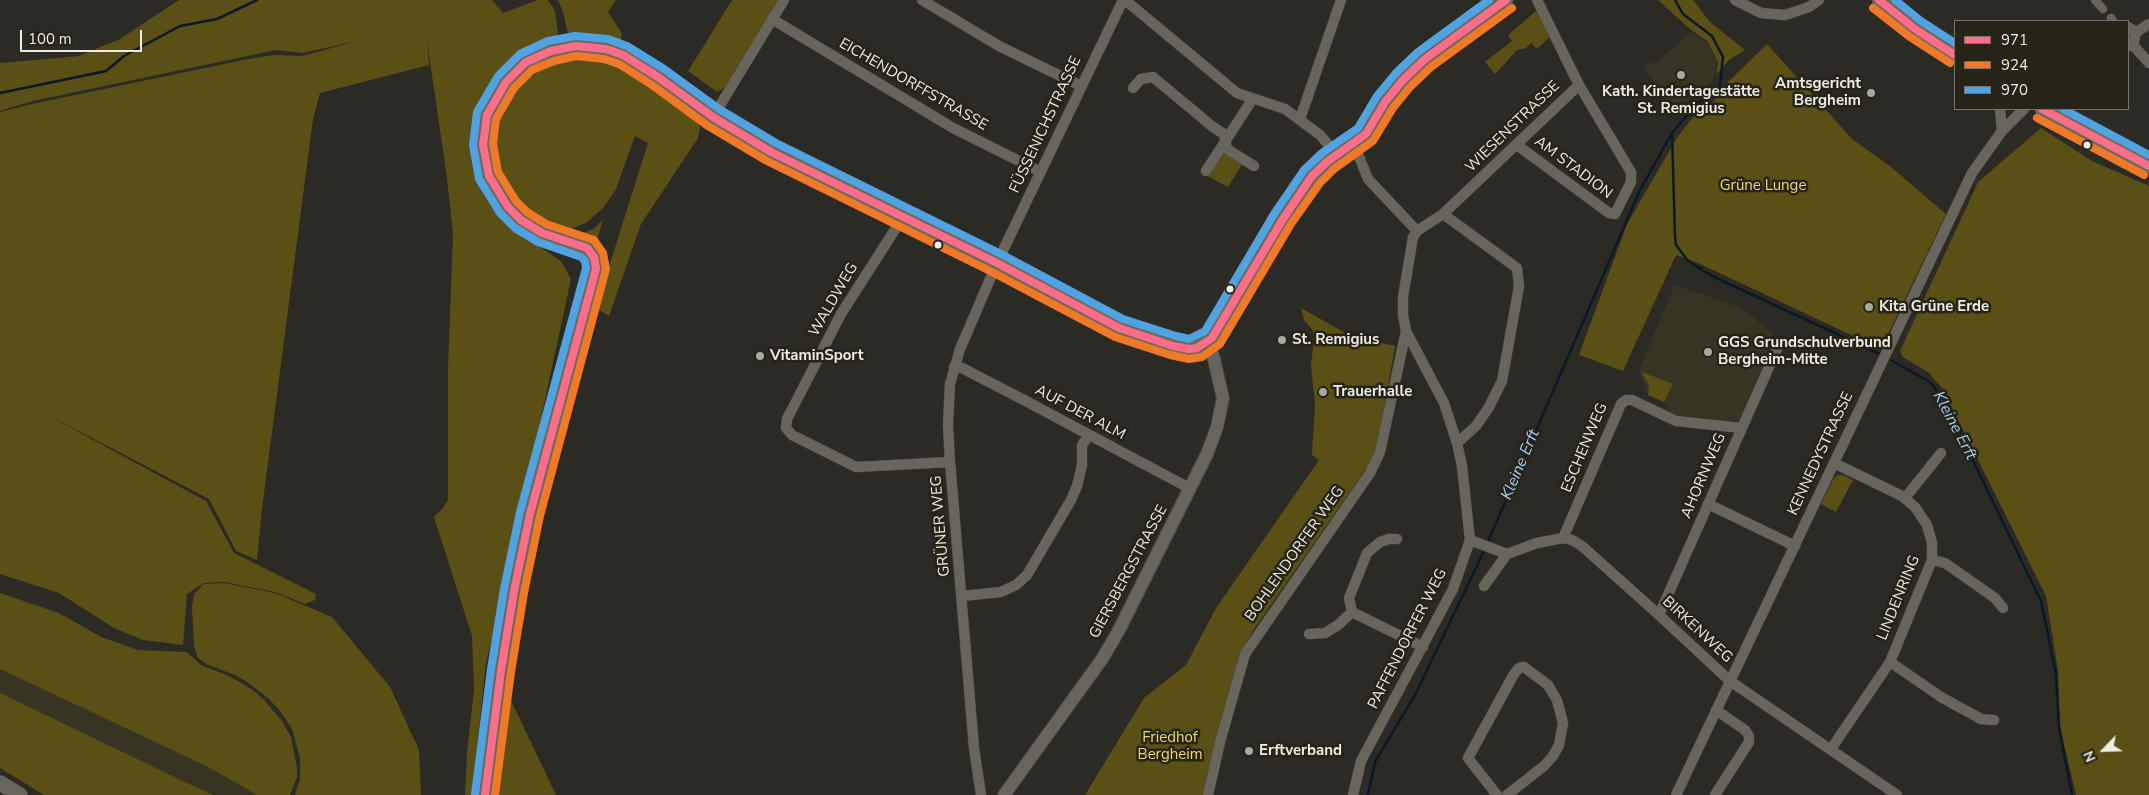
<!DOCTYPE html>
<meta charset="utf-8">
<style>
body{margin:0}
#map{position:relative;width:2149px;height:795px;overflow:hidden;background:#2c2a24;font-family:"Nunito Sans",sans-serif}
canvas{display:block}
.legend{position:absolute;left:1954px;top:20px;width:175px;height:90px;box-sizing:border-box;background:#262317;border:1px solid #767469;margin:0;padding:6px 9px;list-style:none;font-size:15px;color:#eeede5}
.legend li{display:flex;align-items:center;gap:10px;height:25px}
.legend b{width:25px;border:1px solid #767469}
.north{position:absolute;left:2079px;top:725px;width:50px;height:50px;-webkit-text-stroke:4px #262317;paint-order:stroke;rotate:246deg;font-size:14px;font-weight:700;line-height:20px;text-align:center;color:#eeede5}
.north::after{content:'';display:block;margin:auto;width:18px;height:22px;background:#eeede5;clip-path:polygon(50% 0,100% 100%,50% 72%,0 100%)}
.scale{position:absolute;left:20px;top:30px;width:122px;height:22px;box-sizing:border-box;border:2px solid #eeede5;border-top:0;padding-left:6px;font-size:15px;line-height:18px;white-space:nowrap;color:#eeede5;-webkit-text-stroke:4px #262317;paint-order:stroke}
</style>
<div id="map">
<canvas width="2149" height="795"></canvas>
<ul class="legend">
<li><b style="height:6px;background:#fb6d88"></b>971</li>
<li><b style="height:6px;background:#f07928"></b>924</li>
<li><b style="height:6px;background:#50a2e1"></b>970</li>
</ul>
<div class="north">N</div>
<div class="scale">100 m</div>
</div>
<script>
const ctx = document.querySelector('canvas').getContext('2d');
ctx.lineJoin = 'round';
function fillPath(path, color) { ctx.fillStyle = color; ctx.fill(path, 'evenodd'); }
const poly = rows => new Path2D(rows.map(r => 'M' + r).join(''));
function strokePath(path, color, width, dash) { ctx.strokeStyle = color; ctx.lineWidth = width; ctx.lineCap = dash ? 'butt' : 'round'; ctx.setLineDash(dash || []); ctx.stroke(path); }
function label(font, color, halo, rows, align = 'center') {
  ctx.font = font + ' "Nunito Sans",sans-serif'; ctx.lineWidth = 5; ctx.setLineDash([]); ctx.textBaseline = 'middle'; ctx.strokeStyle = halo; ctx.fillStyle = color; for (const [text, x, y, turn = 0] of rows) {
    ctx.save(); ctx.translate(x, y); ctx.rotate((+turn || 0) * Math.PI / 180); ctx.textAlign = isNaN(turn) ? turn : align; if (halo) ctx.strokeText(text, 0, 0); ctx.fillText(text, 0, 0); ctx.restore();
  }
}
fillPath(poly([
 [1691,32,1708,43,1717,64,1712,82,1676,109,1671,102,1668,104,1658,92,1656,84,1643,67,1651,61,1654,65],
 [1675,285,1741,308,1774,334,1759,383,1739,424,1681,417,1666,410,1668,404,1648,395,1639,370],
 [0,669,208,767,257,795,213,795,0,693]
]), '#383423');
fillPath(poly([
 [179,0,492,0,503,13,538,0,548,0,555,11,558,33,555,37,534,44,518,53,502,68,488,85,474,125,473,145,475,166,484,194,501,218,521,234,561,261,571,279,504,590,486,663,472,795,465,795,467,753,474,689,472,636,434,517,443,508,448,500,448,369,453,233,446,171,427,41,429,65,320,93,313,119,262,509,257,560,236,551,209,499,40,411,206,501,234,553,316,594,315,600,305,604,275,592,224,582,204,583,187,594,183,645,143,640,114,628,59,593,0,574,0,112,32,104,248,59,274,55,302,56,357,41,303,53,276,50,33,101,0,111,0,63,79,56,120,39],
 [558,0,616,0,608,12,622,33,621,41,568,34,563,12],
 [732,0,780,0,728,86,717,92,688,71],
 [1658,0,1693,0,1710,22,1745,50,1729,60,1716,75,1718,63,1708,42,1690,29],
 [1536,11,1544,24,1549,38,1537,49,1531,43,1526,48,1517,50,1495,74,1485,62,1512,41,1508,35],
 [1767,44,1852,139,1891,167,1946,214,1881,349,1698,263,1676,255,1623,371,1579,355,1627,224,1678,136,1698,111,1713,102,1727,83],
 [596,54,627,65,649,77,696,116,700,127,698,138,641,224,609,316,596,308,648,143,635,136,616,189,604,207,586,223,571,229,564,229,542,224,526,215,513,203,491,166,488,144,490,121,506,93,520,79,535,66,549,60,563,56],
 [2041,128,2092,161,2149,186,2149,795,2076,795,2060,727,2058,671,2046,596,1942,388,1928,372,1903,357,1900,351,1978,182],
 [1222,152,1243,163,1228,187,1207,176],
 [603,220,597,240,582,235,583,233,593,229],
 [1301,308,1349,335,1395,346,1379,438,1370,463,1254,629,1244,647,1206,795,1085,795,1144,698,1186,665,1216,608,1319,460,1312,455,1315,404,1311,366,1314,339,1313,331,1304,320],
 [1642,372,1673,384,1664,402,1648,395,1649,386],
 [1838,475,1843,475,1853,480,1836,512,1821,504,1834,478],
 [224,583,275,593,332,617,390,687,419,750,421,795,295,795,300,779,300,758,292,729,281,712,268,698,247,682,235,675,206,664,196,656,197,656,194,646,192,607,194,594,204,584],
 [0,593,59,613,101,637,138,650,187,652,201,665,229,676,253,690,265,701,282,721,291,737,297,768,297,777,290,795,257,795,208,767,0,669],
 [507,692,556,795,492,795],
 [0,693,179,779,213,795,44,795,0,768]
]), '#5a4f14');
strokePath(poly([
 [0,93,106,71,124,56,180,26,217,19,257,0],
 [1672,134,1675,236,1676,245,1688,261,1712,276,1882,355],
 [1887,358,1930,382,1943,399,2041,601,2056,674,2059,727,2072,795],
 [1487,544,1640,190,1672,133,1694,107,1720,85,1723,57,1712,36,1683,14,1675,0],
 [1368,795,1375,762,1416,693,1485,549]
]), '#091928', 2.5);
const pedestrian = poly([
 [2095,0,2103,9],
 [2111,18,2113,21]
]);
const minor = poly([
 [922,0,999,46,1081,86],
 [1125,0,1237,93,1285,109,1320,135,1337,155],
 [1735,0,1761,13,1785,15,1809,7,1819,0],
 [772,19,953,128,1041,172],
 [2128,27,2133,30,2135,36,2134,42,2128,46],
 [2135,33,2149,24],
 [2132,44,2149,63],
 [1133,88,1141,79,1153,77,1213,127,1224,134,1227,149,1254,166],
 [2000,109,2002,131],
 [713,117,784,0],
 [1300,119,1341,0],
 [1354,144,1368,179,1417,231],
 [1517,145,1609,213,1615,214,1631,182,1631,172,1579,85,1537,0],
 [1206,171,1250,103,1252,98],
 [1443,214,1517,268,1519,286,1502,381,1489,407,1476,426,1457,443],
 [903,217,841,314,787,419,786,428,792,435,856,467,950,462],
 [954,367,962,368,1022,399,1191,489],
 [1905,498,1941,453],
 [1708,504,1795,546],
 [1563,538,1621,404,1626,400,1632,400,1676,421,1741,428],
 [1470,540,1507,554,1537,543,1563,538,1572,540,1582,546,1659,615,1730,681,1897,795],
 [1932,560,1945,563,1995,598,2003,608],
 [1484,586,1507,554],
 [962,596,1001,592,1016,585,1027,575,1071,500,1077,486,1082,465,1082,445,1089,435],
 [1352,612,1349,598,1367,553,1380,542,1389,539,1397,539],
 [1659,615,1777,349],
 [1309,634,1325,633,1338,625,1352,612,1423,647],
 [1890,662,1941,697,1981,719,1994,720],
 [1831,749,1890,662,1932,560,1932,543,1927,525,1915,507,1902,496,1834,463],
 [981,795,974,748,950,462,948,425,950,384,960,349,997,263,1123,0],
 [1208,795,1220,742,1245,654,1370,473,1380,452,1406,331],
 [1353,795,1361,761,1453,589,1470,540,1462,466,1457,443,1444,403,1406,331,1403,315,1403,297,1413,237,1417,231,1443,214,1579,85],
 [1497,795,1468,758,1514,674,1519,668,1524,667,1548,685,1557,700,1563,723,1559,745,1553,756,1544,766,1507,795],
 [1676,795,1972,173,2002,131,2024,109],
 [1715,795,1749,742,1749,736,1745,730,1716,710]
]);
const tertiary = poly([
 [1004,795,1102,659,1118,632,1207,454,1217,427,1223,398,1213,355,1205,344]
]);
const secondary = poly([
 [1879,0,1915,29,1955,55],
 [2042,109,2149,166],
 [485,795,501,671,514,591,530,514,596,269,594,257,587,248,542,233,521,220,508,207,489,176,483,145,484,130,487,115,506,82,526,62,551,51,576,46,606,49,623,55,658,77,713,117,771,152,997,263,1119,328,1173,346,1189,349,1197,348,1212,338,1283,219,1312,176,1328,161,1358,141,1366,134,1385,102,1403,80,1425,59,1506,0]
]);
const primary = poly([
 [0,783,20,795]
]);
strokePath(pedestrian, '#4a4844', 9);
strokePath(minor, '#4a4844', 11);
strokePath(tertiary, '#4a4844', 14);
strokePath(secondary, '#4a4844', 15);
strokePath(primary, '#4a4844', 16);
strokePath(pedestrian, '#68665c', 8);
strokePath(minor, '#68665c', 10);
strokePath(tertiary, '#68665c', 12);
strokePath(secondary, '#6b695c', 14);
strokePath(primary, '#68665a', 15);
strokePath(poly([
 [1879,0,1915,29,1955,55],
 [2042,109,2149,166],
 [485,795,501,671,514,591,530,514,596,269,594,257,587,248,542,233,521,220,508,207,489,176,483,145,487,115,506,82,526,62,551,51,576,46,606,49,623,55,658,77,713,117,771,152,997,263,1119,328,1173,346,1189,349,1197,348,1212,338,1283,219,1312,176,1328,161,1366,134,1385,102,1403,80,1425,59,1506,0]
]), '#fb6d88', 8);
strokePath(poly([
 [1873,8,1910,37,1950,63],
 [2037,118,2144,175],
 [495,795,511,672,524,593,540,516,606,269,603,253,594,240,546,224,527,212,516,201,498,172,493,144,496,119,514,88,532,70,554,61,576,56,604,59,619,64,652,85,708,126,767,161,992,272,1115,337,1170,355,1189,359,1202,357,1220,344,1291,224,1320,183,1334,169,1373,141,1393,108,1410,87,1431,67,1512,8]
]), '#f07928', 8);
strokePath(poly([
 [1895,0,1921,21,1955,43],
 [2063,109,2149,155],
 [475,794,491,669,504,589,520,512,586,268,585,261,581,257,538,242,515,228,500,213,479,179,473,145,477,112,498,76,520,54,548,41,575,36,608,39,627,46,664,69,719,109,776,143,1001,254,1123,319,1176,336,1189,339,1205,331,1274,214,1304,170,1322,153,1358,128,1377,96,1396,73,1418,52,1489,0]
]), '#50a2e1', 8);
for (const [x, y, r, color] of [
 [1681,75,5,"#aaa9a1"],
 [1871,93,5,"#aaa9a1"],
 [2087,145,4.5,"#eeede5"],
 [938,245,4.5,"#eeede5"],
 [1230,289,4.5,"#eeede5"],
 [1869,307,5,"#aaa9a1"],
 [1282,340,5,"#aaa9a1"],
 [1708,352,5,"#aaa9a1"],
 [760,356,5,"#aaa9a1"],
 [1323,392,5,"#aaa9a1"],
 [1249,751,5,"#aaa9a1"]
]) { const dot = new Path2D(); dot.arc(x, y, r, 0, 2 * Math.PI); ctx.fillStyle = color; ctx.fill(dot); strokePath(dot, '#262317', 2); }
label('bold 15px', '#eeede5', '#262317', [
 ["Amtsgericht",1861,84,"right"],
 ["Bergheim",1861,101,"right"],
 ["Kath. Kindertagestätte",1681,92,"center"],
 ["St. Remigius",1681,109,"center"],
 ["Kita Grüne Erde",1879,307],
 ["St. Remigius",1292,340],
 ["GGS Grundschulverbund",1718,343],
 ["Bergheim-Mitte",1718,360],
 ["VitaminSport",770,356],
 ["Trauerhalle",1333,392],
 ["Erftverband",1259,751]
], 'left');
label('15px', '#eeede5', '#262317', [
 ["EICHENDORFFSTRASSE",913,85,30],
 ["FÜSSENICHSTRASSE",1046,125,-65],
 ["WIESENSTRASSE",1513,127,-44],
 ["AM STADION",1573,168,37],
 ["WALDWEG",834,300,-60],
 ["AUF DER ALM",1080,413,28],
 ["ESCHENWEG",1585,448,-67],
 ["KENNEDYSTRASSE",1821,454,-65],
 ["AHORNWEG",1704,476,-67],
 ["GRÜNER WEG",941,526,-95],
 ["BOHLENDORFER WEG",1295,554,-55],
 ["GIERSBERGSTRASSE",1129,572,-62],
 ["LINDENRING",1899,598,-68],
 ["BIRKENWEG",1697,630,43],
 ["PAFFENDORFER WEG",1408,639,-63]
]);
label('15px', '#f1dc69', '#262317', [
 ["Grüne Lunge",1763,186],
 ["Friedhof",1170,738],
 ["Bergheim",1170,755]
]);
label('italic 16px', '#a1d0fe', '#262317', [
 ["Kleine Erft",1954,426,62],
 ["Kleine Erft",1521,465,-67]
]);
</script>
